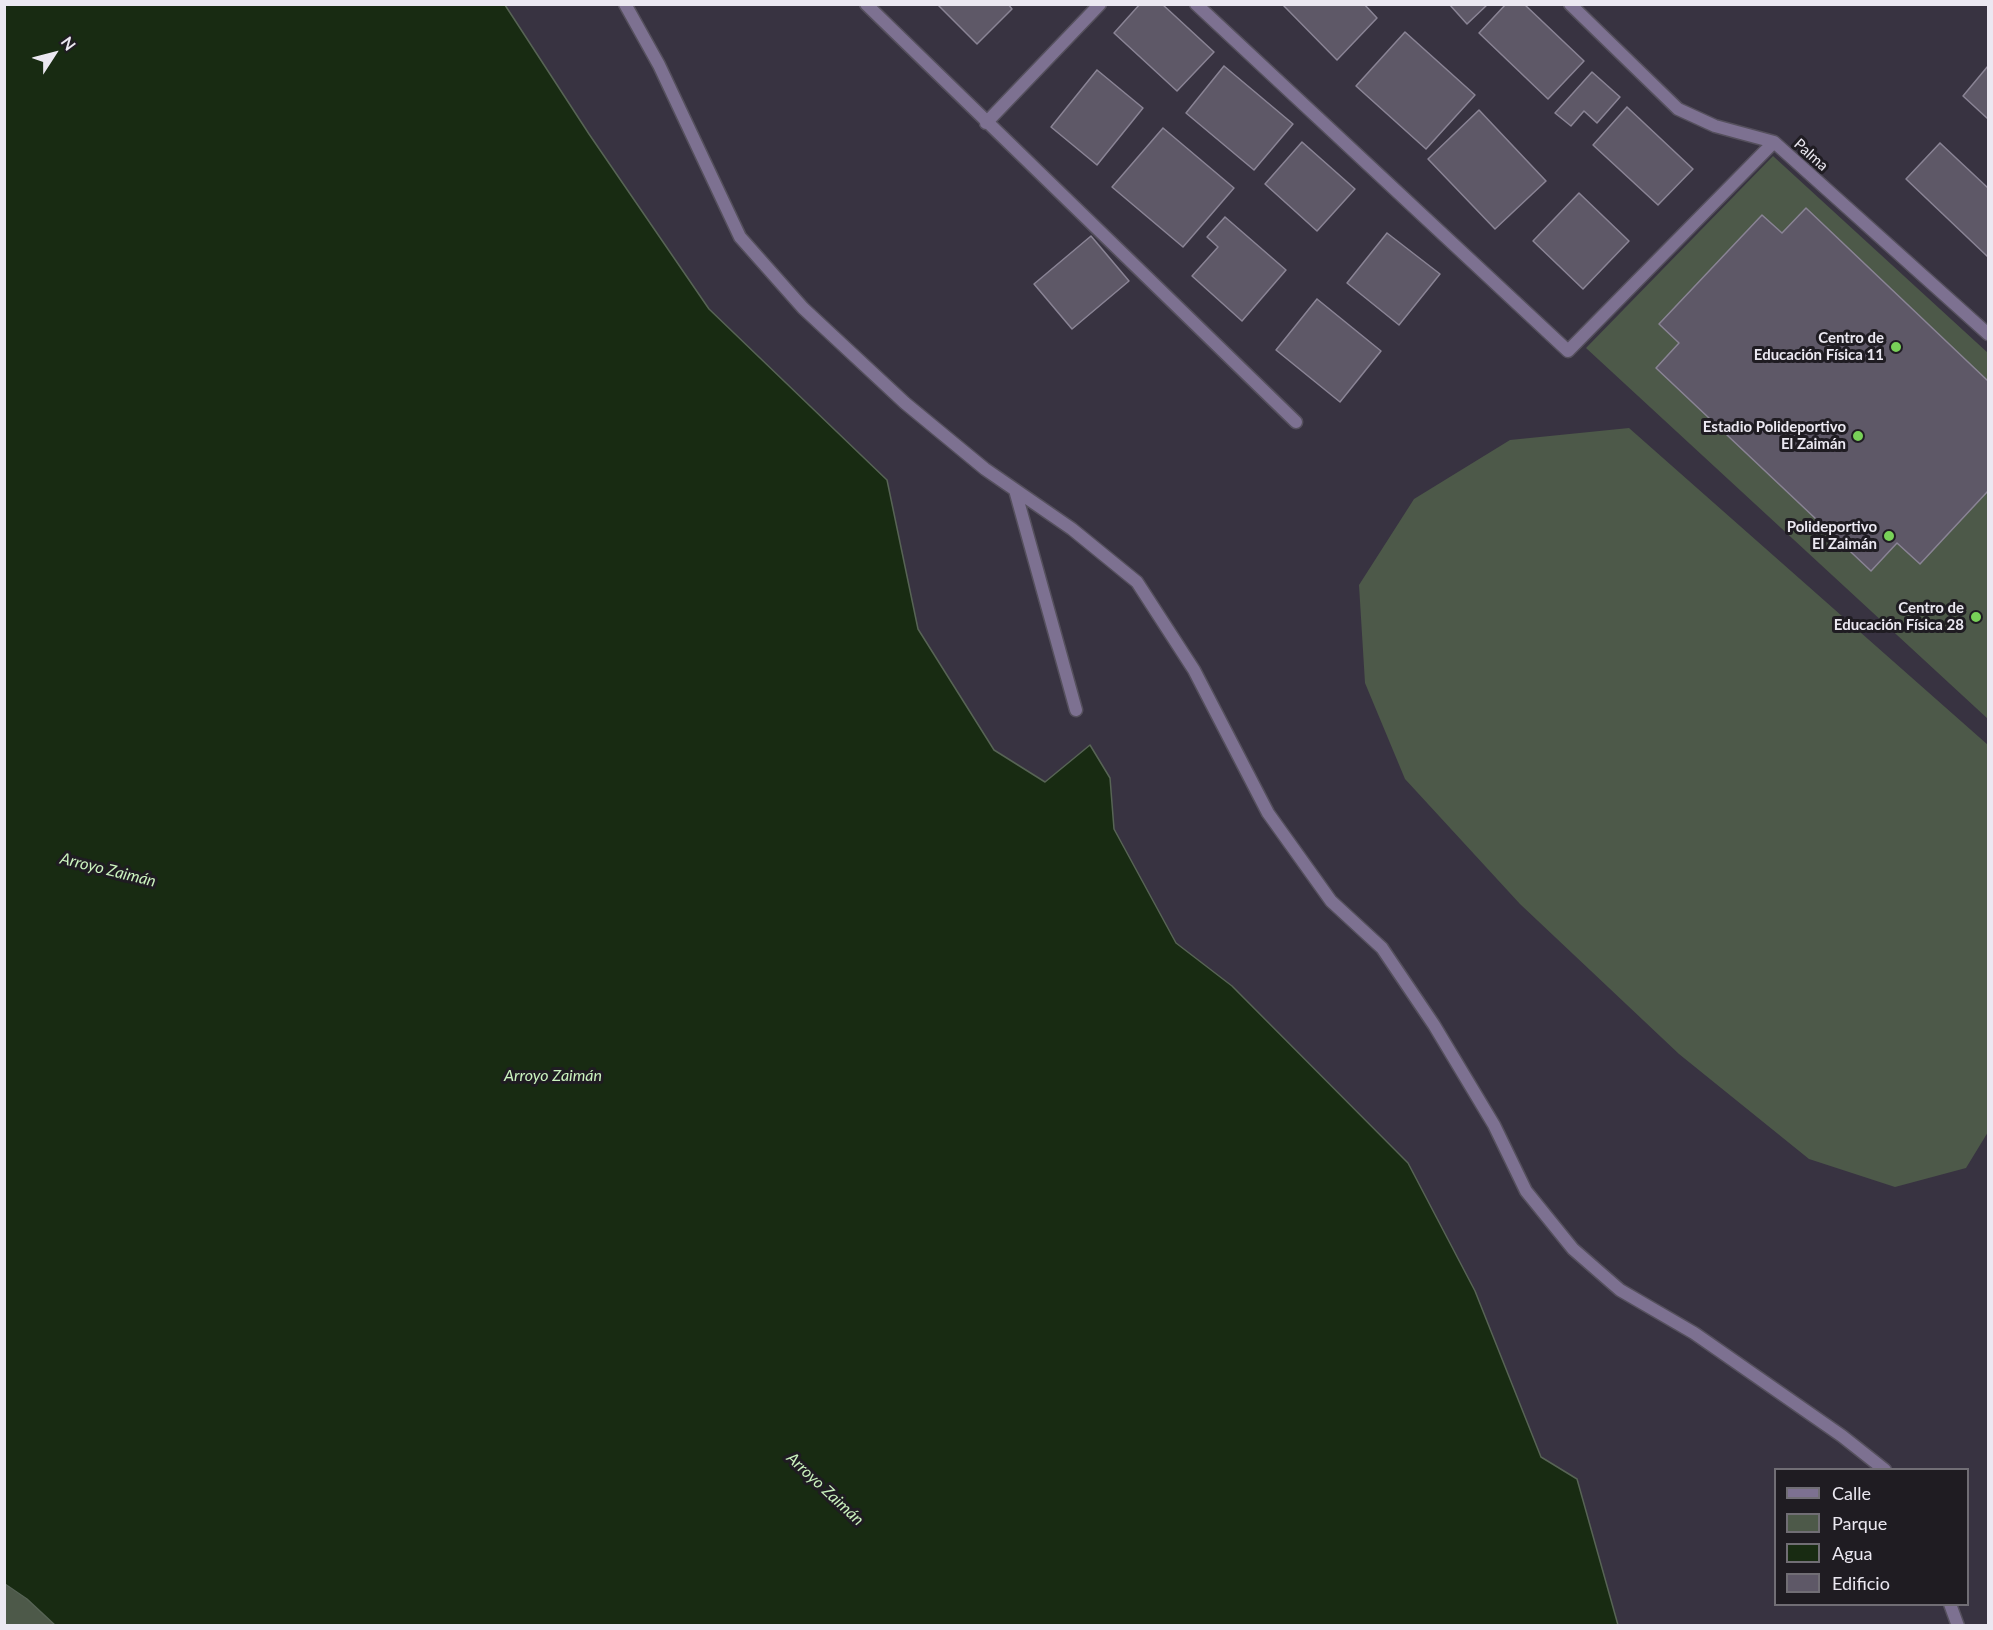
<!DOCTYPE html>
<meta charset="utf-8">
<style>
body{margin:0}
#map{position:relative;width:1993px;height:1630px;overflow:hidden;background:#383341;font-family:Lato,sans-serif}
canvas{display:block}
.frame{position:absolute;inset:0;border:6px solid #ebe8f1;pointer-events:none}
.legend{position:absolute;left:1774px;top:1468px;width:195px;height:138px;box-sizing:border-box;background:#1f1c22;border:2px solid #716e75;margin:0;padding:8px 10px;list-style:none;font-size:18px;color:#ebe8f1}
.legend li{display:flex;align-items:center;gap:12px;height:30px}
.legend b{width:30px;border:2px solid #716e75}
.north{position:absolute;left:24px;top:24px;width:60px;height:60px;-webkit-text-stroke:4px #1f1c22;paint-order:stroke;rotate:54deg;font-size:16px;font-weight:700;line-height:24px;text-align:center;color:#ebe8f1}
.north::after{content:'';display:block;margin:auto;width:21px;height:27px;background:#ebe8f1;clip-path:polygon(50% 0,100% 100%,50% 72%,0 100%)}
</style>
<div id="map">
<canvas width="1993" height="1630"></canvas>
<div class="frame"></div>
<ul class="legend">
<li><b style="height:8px;background:#7d7191"></b>Calle</li>
<li><b style="height:16px;background:#4d5949"></b>Parque</li>
<li><b style="height:16px;background:#182b12"></b>Agua</li>
<li><b style="height:16px;background:#5e5867"></b>Edificio</li>
</ul>
<div class="north">N</div>
</div>
<script>
const ctx = document.querySelector('canvas').getContext('2d');
ctx.lineJoin = 'round';
function fillPath(path, color) { ctx.fillStyle = color; ctx.fill(path, 'evenodd'); }
const poly = rows => new Path2D(rows.map(r => 'M' + r).join(''));
function strokePath(path, color, width, dash) { ctx.strokeStyle = color; ctx.lineWidth = width; ctx.lineCap = dash ? 'butt' : 'round'; ctx.setLineDash(dash || []); ctx.stroke(path); }
function label(font, color, halo, rows, align = 'center') {
  ctx.font = font + ' Lato,sans-serif'; ctx.lineWidth = 6; ctx.setLineDash([]); ctx.textBaseline = 'middle'; ctx.strokeStyle = halo; ctx.fillStyle = color; for (const [text, x, y, turn = 0] of rows) {
    ctx.save(); ctx.translate(x, y); ctx.rotate((+turn || 0) * Math.PI / 180); ctx.textAlign = isNaN(turn) ? turn : align; if (halo) ctx.strokeText(text, 0, 0); ctx.fillText(text, 0, 0); ctx.restore();
  }
}
fillPath(poly([
 [1773,156,1988,353,1988,719,1586,348],
 [1629,428,1988,745,1988,1132,1966,1168,1895,1187,1809,1159,1679,1054,1520,904,1405,779,1365,683,1359,585,1414,499,1510,440],
 [4,1584,27,1599,56,1625,5,1625]
]), '#4d5949');
const water = poly([
 [4,5,505,5,589,134,709,309,887,480,918,629,994,750,1045,782,1090,745,1110,778,1114,829,1176,943,1232,986,1408,1163,1475,1291,1541,1457,1577,1479,1618,1625,56,1626,27,1599,5,1584,4,5]
]);
fillPath(water, '#182b12');
strokePath(water, '#576455', 1.5);
const building = poly([
 [937,4,1008,4,1012,9,977,44,937,4],
 [1140,4,1162,4,1214,52,1177,91,1114,33,1140,4],
 [1282,4,1364,4,1377,18,1337,60,1282,4],
 [1449,4,1488,4,1467,24,1449,4],
 [1506,4,1524,4,1584,61,1548,99,1479,33,1506,4],
 [1405,32,1475,95,1426,149,1356,86,1405,32],
 [1224,66,1293,124,1254,170,1186,113,1224,66],
 [1988,66,1988,119,1963,96,1988,66],
 [1097,70,1143,108,1097,165,1051,127,1097,70],
 [1592,72,1620,97,1597,123,1584,111,1571,126,1555,113,1592,72],
 [1627,107,1693,169,1658,205,1593,145,1627,107],
 [1479,110,1546,181,1495,229,1428,159,1479,110],
 [1163,128,1234,188,1183,247,1112,187,1163,128],
 [1302,142,1355,189,1317,231,1265,184,1302,142],
 [1940,143,1988,188,1988,257,1906,179,1940,143],
 [1579,193,1629,241,1583,289,1533,241,1579,193],
 [1806,208,1988,381,1988,491,1920,564,1897,543,1871,571,1656,368,1679,343,1659,324,1762,215,1782,233,1806,208],
 [1225,217,1286,270,1242,321,1192,276,1218,247,1207,237,1225,217],
 [1387,233,1440,274,1399,325,1347,283,1387,233],
 [1091,236,1129,281,1072,329,1034,284,1091,236],
 [1317,299,1381,351,1340,402,1276,350,1317,299]
]);
fillPath(building, '#5e5867');
strokePath(building, '#8a8495', 1.5);
const street = poly([
 [625,4,659,65,740,237,803,308,905,403,985,469,1072,529,1137,582,1194,670,1268,813,1331,901,1382,948,1434,1025,1494,1125,1526,1191,1573,1249,1620,1290,1694,1333,1842,1436,1885,1470],
 [866,4,1296,422],
 [1196,4,1568,351,1774,142],
 [1570,4,1678,109,1715,126,1774,142,1988,334],
 [986,123,1100,4],
 [1015,490,1076,710],
 [1950,1604,1958,1626]
]);
strokePath(street, '#55505d', 15);
strokePath(street, '#7d7191', 12);
for (const [x, y, r, color] of [
 [1896,347,6,"#78d158"],
 [1858,436,6,"#78d158"],
 [1889,536,6,"#78d158"],
 [1976,617,6,"#78d158"]
]) { const dot = new Path2D(); dot.arc(x, y, r, 0, 2 * Math.PI); ctx.fillStyle = color; ctx.fill(dot); strokePath(dot, '#1f1c22', 2); }
label('15px', '#ebe8f1', '#1f1c22', [
 ["Palma",1811,155,42]
]);
label('bold 15px', '#ebe8f1', '#1f1c22', [
 ["Centro de",1884,338],
 ["Educación Física 11",1884,355],
 ["Estadio Polideportivo",1846,427],
 ["El Zaimán",1846,444],
 ["Polideportivo",1877,527],
 ["El Zaimán",1877,544],
 ["Centro de",1964,608],
 ["Educación Física 28",1964,625]
], 'right');
label('italic 16px', '#caf2be', '#1f1c22', [
 ["Arroyo Zaimán",108,870,14],
 ["Arroyo Zaimán",553,1076],
 ["Arroyo Zaimán",825,1489,43]
]);
</script>
